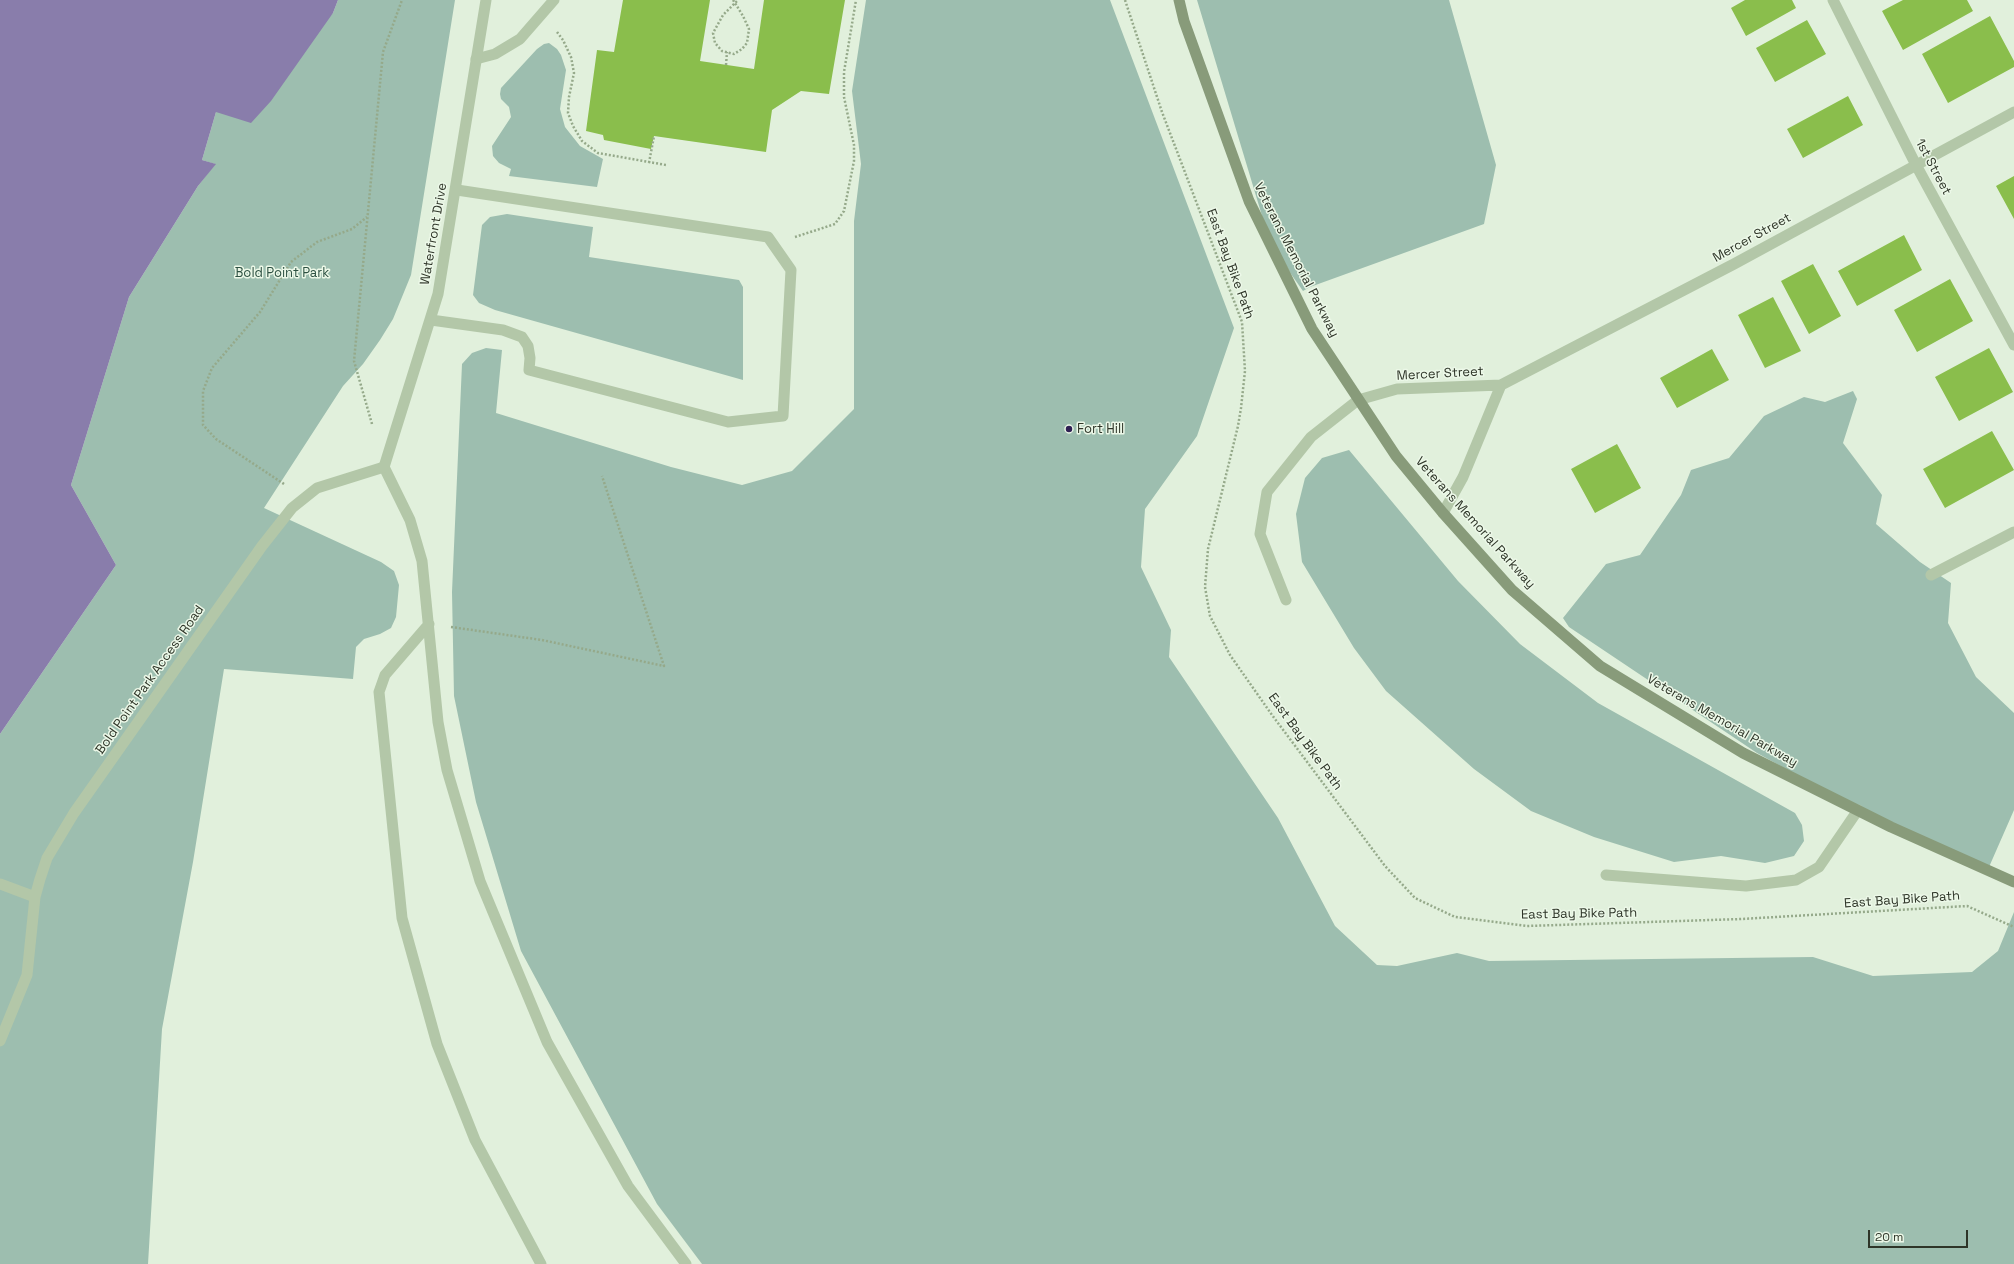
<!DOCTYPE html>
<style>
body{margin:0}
#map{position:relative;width:2014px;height:1264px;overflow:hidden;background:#e1f0dc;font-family:"Space Grotesk",sans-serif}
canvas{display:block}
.scale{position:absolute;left:1868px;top:1230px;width:100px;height:18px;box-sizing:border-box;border:2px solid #2e3528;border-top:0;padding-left:5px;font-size:12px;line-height:14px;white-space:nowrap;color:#2e3528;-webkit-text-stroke:3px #ecf8e8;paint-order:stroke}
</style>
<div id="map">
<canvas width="2014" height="1264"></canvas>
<div class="scale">20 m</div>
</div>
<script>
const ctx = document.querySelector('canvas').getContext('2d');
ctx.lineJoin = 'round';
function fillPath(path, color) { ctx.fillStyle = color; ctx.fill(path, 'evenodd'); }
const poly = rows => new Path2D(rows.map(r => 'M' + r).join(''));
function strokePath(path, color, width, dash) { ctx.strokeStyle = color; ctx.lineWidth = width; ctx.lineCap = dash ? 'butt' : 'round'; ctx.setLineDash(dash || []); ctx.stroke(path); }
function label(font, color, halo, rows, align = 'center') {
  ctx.font = font + ' "Space Grotesk",sans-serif'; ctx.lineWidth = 3; ctx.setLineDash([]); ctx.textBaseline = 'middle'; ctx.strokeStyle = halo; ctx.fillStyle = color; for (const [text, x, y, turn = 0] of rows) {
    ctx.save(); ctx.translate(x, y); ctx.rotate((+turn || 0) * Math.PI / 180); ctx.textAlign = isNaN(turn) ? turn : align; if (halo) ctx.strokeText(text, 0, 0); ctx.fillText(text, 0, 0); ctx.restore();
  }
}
fillPath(poly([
 [338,0,455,0,411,275,393,319,380,340,363,364,343,386,264,508,381,562,394,571,399,585,396,617,391,628,380,634,364,639,356,647,353,679,224,669,193,862,162,1029,148,1264,0,1264,0,734,116,565,71,485,129,297,198,186,215,164,202,160,216,112,333,13],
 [866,0,1110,0,1234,328,1197,436,1145,509,1141,567,1171,630,1169,657,1278,818,1335,926,1377,965,1397,966,1457,953,1489,961,1813,957,1873,976,1972,972,1998,951,2014,912,2014,1264,702,1264,657,1204,521,951,476,802,454,696,452,592,462,364,472,353,486,348,502,350,496,413,671,467,742,485,792,471,854,409,854,221,861,164,852,91],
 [1197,0,1449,0,1496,165,1484,224,1310,287,1303,291,1291,274,1266,229],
 [549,43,557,49,561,55,566,70,560,109,565,127,580,146,603,159,597,187,509,176,511,169,499,163,493,156,492,146,511,117,509,107,501,99,500,94,501,88,537,49,544,44],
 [507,214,593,227,589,257,739,280,743,287,743,380,495,310,479,303,473,295,482,225,490,217],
 [1853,391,1857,399,1843,443,1882,495,1876,524,1920,562,1951,583,1948,623,1976,677,2014,713,2014,810,1989,867,1886,824,1757,753,1569,627,1563,618,1606,564,1640,555,1681,495,1691,470,1729,458,1764,416,1804,397,1825,402],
 [1349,450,1458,581,1520,644,1598,703,1795,813,1802,825,1804,841,1794,856,1765,863,1721,856,1674,862,1594,837,1531,811,1474,769,1386,691,1354,648,1302,562,1296,514,1305,478,1322,458]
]), '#9dbeaf');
fillPath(poly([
 [0,0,338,0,333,13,271,101,251,123,216,112,202,160,216,164,198,186,129,297,71,485,116,565,0,734]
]), '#897dab');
fillPath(poly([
 [623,0,710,0,700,61,754,69,764,0,845,0,829,94,801,91,772,110,766,152,654,136,651,149,604,140,603,135,586,131,597,50,614,52],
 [1745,0,1792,0,1796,8,1746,36,1731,8],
 [1903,0,1967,0,1973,11,1903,50,1882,11],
 [1990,16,2014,61,2014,67,1948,103,1922,54],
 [1807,20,1826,54,1775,82,1756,48],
 [1848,96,1863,125,1803,158,1787,129],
 [2014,176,2014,219,1996,186],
 [1904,235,1922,270,1857,306,1838,271],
 [1813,264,1841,316,1809,334,1781,281],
 [1950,279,1973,321,1917,352,1894,310],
 [1773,297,1801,351,1765,368,1738,315],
 [1989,348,2013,392,1959,421,1935,377],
 [1712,349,1729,380,1677,408,1660,378],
 [1992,431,2014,470,1945,508,1923,469],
 [1617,444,1641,488,1595,513,1571,469]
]), '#8abe4c');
strokePath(poly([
 [733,0,735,3,743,16,749,29,747,43,742,49,734,54,722,51,715,43,713,33,723,15,738,0],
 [1125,0,1162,112,1242,322,1245,371,1241,408,1238,426,1208,549,1205,587,1210,616,1230,655,1272,715,1385,866,1415,898,1455,917,1527,926,1741,919,1967,906,2014,927],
 [557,32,563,40,571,57,574,73,569,97,568,113,573,126,582,141,598,153,666,165],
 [726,65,727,52],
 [649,163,654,136],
 [795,237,835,224,844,211,854,161,854,145,844,97,844,72,856,0],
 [372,424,354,361,383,52,402,0],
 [284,484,216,439,203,425,203,391,212,368,260,312,291,262,317,242,352,229,367,217],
 [451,627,542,640,664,666,602,476]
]), '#95a98a', 2.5, [2, 2]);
strokePath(poly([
 [476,59,495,54,520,39,554,0],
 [431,320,503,330,522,337,528,346,530,358,529,370,728,422,783,416,791,270,768,237,457,190],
 [1286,600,1260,534,1267,492,1311,437,1358,400],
 [429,624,385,675,379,692,402,918,437,1044,475,1140,541,1264],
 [1606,875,1746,886,1796,880,1819,867,1858,810],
 [0,884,35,897],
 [0,1041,27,975,35,897,40,879,47,858,74,813,262,546,292,508,317,488,384,467,410,520,422,561,438,722,447,770,480,881,547,1042,628,1186,686,1264]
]), '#b3c7a8', 11);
strokePath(poly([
 [1833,0,1916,165,2014,345],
 [1358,400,1397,389,1501,385,1734,264,2014,112],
 [384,467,438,294,486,0],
 [1443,513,1463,477,1501,385],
 [1931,575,2014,532]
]), '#b3c7a8', 11);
strokePath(poly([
 [1179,0,1184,21,1249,201,1312,329,1396,456,1443,513,1512,590,1600,666,1743,753,1891,827,2014,882]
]), '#889b7a', 11);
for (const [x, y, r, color] of [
 [1069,429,4,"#2f2053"]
]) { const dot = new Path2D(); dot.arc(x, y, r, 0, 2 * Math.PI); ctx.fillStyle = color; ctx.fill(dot); strokePath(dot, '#ecf8e8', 1.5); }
label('13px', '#2e3528', '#ecf8e8', [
 ["1st Street",1933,167,62],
 ["Waterfront Drive",434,234,-80],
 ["Mercer Street",1752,238,-29],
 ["Veterans Memorial Parkway",1296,260,63],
 ["East Bay Bike Path",1230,264,70],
 ["Mercer Street",1440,374,-3],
 ["Veterans Memorial Parkway",1475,523,48],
 ["Bold Point Park Access Road",150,680,-55],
 ["Veterans Memorial Parkway",1722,721,30],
 ["East Bay Bike Path",1305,742,54],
 ["East Bay Bike Path",1902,900,-4],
 ["East Bay Bike Path",1579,914,-1]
]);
label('13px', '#2d5142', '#ecf8e8', [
 ["Bold Point Park",282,273]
]);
label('13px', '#2e3528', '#ecf8e8', [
 ["Fort Hill",1077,429]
], 'left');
</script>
